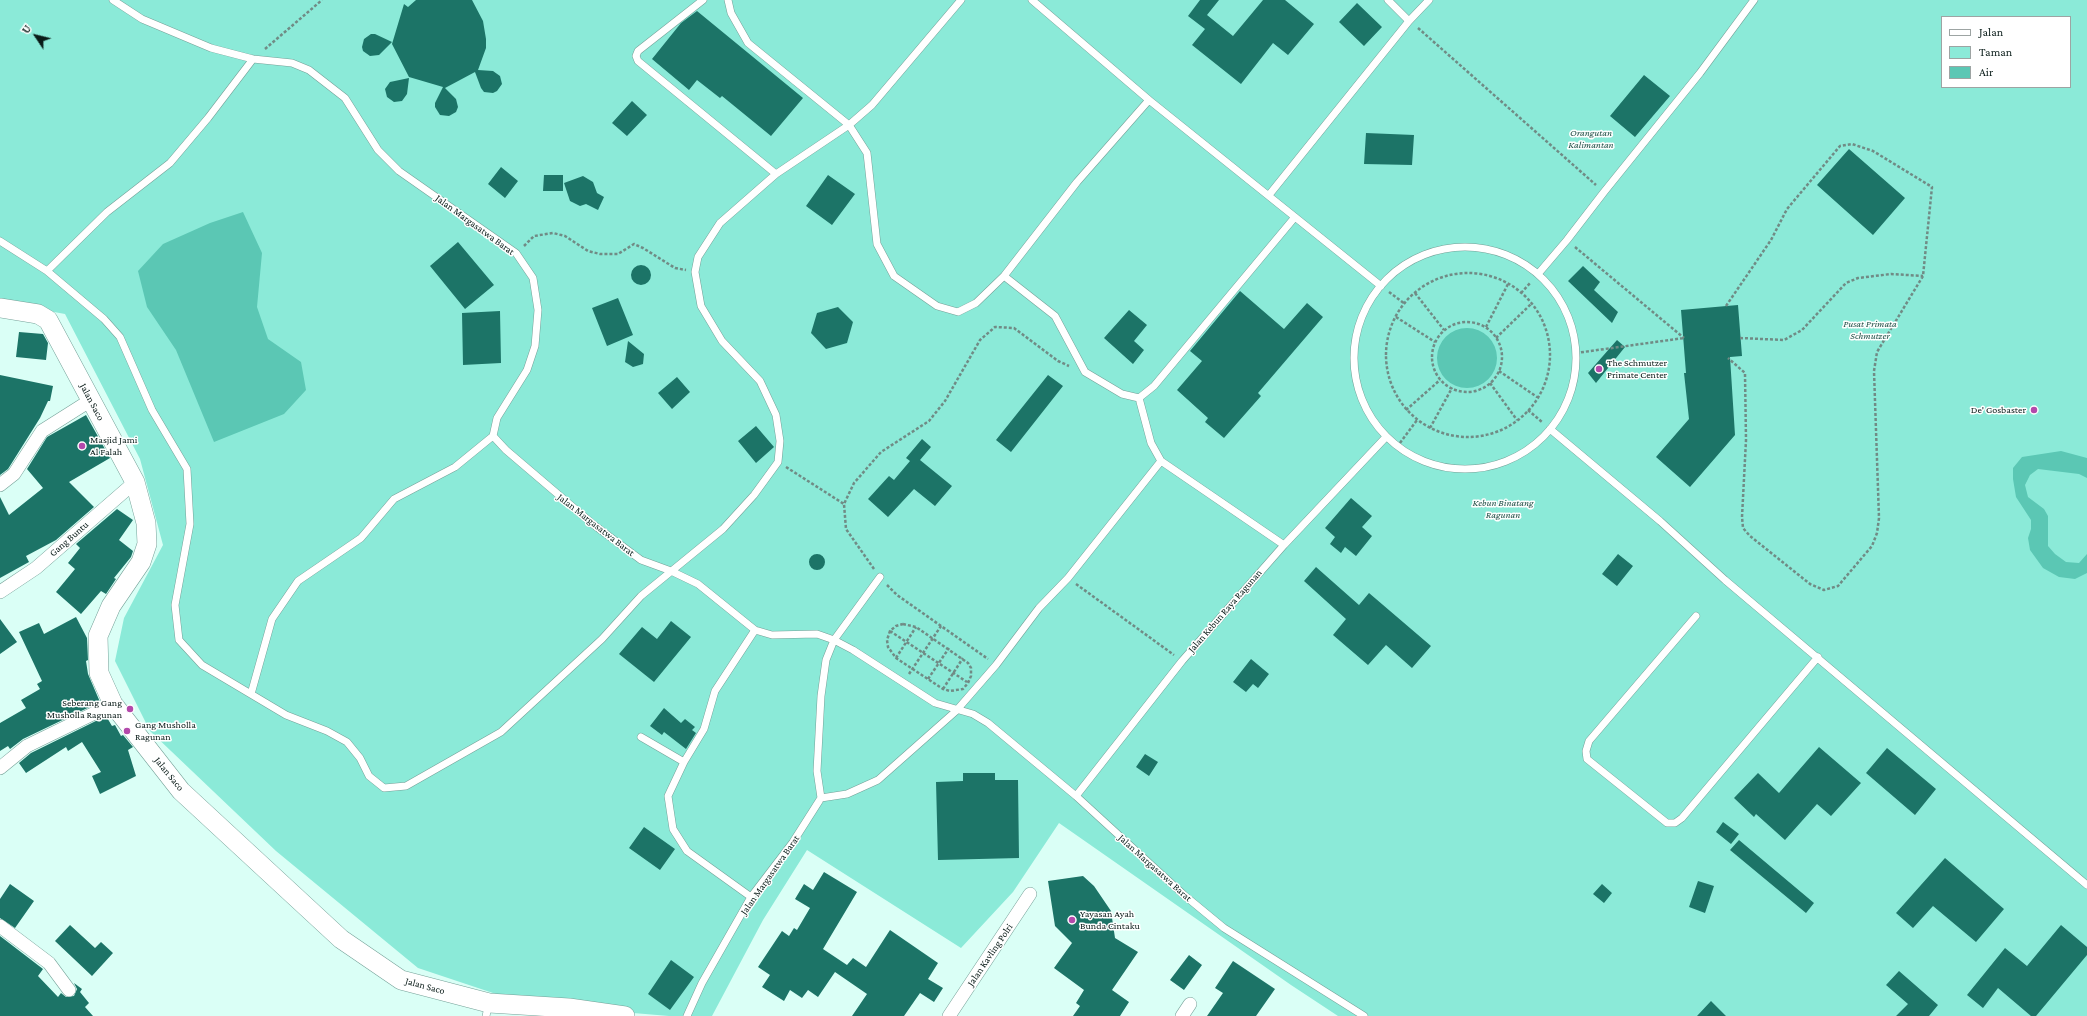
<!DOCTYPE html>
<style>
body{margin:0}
#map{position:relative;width:2087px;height:1016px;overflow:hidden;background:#dafff6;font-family:"Crimson Pro",serif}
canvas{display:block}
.legend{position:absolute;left:1941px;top:16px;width:130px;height:72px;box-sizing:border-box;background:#fff;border:1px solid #9da4a3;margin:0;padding:5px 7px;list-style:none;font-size:12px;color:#091b18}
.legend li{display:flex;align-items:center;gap:8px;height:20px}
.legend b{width:20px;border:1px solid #9da4a3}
.north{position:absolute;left:16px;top:16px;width:40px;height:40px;-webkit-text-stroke:3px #fff;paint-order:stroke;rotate:305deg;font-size:11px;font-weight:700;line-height:16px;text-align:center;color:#091b18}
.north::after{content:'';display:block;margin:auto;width:14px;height:18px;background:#091b18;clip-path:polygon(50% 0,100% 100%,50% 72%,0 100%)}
</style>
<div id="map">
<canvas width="2087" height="1016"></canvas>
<ul class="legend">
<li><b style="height:5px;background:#fff"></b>Jalan</li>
<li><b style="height:11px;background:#8bead8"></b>Taman</li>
<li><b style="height:11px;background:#5bc7b4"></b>Air</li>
</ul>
<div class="north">U</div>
</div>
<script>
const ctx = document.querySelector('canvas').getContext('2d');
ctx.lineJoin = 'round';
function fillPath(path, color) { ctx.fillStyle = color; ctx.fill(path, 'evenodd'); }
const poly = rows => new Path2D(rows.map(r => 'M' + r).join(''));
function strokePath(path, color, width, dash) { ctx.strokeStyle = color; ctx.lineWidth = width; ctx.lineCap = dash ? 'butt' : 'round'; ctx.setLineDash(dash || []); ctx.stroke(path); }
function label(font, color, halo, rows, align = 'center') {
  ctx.font = font + ' "Crimson Pro",serif'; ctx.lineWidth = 3; ctx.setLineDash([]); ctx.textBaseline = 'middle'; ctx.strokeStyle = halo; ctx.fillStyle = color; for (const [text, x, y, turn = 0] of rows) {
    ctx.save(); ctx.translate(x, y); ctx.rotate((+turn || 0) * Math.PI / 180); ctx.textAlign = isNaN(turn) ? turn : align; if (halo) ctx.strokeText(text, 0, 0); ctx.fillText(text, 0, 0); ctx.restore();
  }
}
fillPath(poly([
 [0,0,2087,0,2087,1016,1338,1016,1291,985,1059,823,1013,892,961,948,807,850,763,920,712,1016,669,1016,526,1004,418,968,276,851,150,731,115,661,124,618,163,545,140,459,65,314,0,302],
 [1942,17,2070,17,2070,87,1942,87]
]), '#8bead8');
fillPath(poly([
 [243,212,262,253,257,307,268,339,301,362,306,390,284,414,214,442,176,350,147,307,138,271,163,244,210,223],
 '1437 358a30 30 0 1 1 60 0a30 30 0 1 1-60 0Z',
 [2061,451,2087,458,2087,478,2079,474,2038,469,2030,475,2025,485,2028,497,2044,509,2048,516,2048,546,2055,554,2066,562,2079,563,2087,554,2087,573,2075,579,2059,577,2043,568,2030,550,2028,538,2031,529,2031,520,2016,497,2013,479,2013,468,2022,457]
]), '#5bc7b4');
fillPath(poly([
 [416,0,472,0,483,21,486,39,486,48,478,70,493,71,500,76,502,84,497,91,493,93,484,92,481,88,475,72,445,88,456,99,458,107,456,112,449,116,440,115,435,107,435,103,443,87,409,77,392,44,404,4,408,7],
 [1200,0,1219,0,1207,15,1233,36,1263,0,1285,0,1314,24,1288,55,1273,43,1241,84,1192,45,1205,29,1188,16],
 [1357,3,1382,27,1364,46,1339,22],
 [697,11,803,98,771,136,722,96,720,98,697,80,689,90,652,59,681,23],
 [371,34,375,34,392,42,379,55,370,56,363,51,362,47,364,39],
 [1644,75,1670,96,1635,137,1610,116],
 [409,78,407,94,402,101,394,102,387,97,385,89,390,82],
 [632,101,647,115,627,136,612,123],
 [1366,133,1414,135,1412,165,1364,164],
 [1849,149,1905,198,1873,235,1817,185],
 [501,167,518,181,505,198,488,184],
 [544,175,563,175,563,191,543,191],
 [828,175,855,194,832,225,806,206],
 [583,176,593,182,597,193,604,197,598,210,586,204,580,206,570,201,564,183],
 [458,242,494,285,465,309,430,266],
 '631 275a10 10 0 1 1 20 0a10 10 0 1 1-20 0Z',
 [1583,266,1600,282,1594,290,1618,312,1612,323,1568,281],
 [1240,291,1284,329,1307,303,1323,317,1258,393,1261,396,1224,438,1205,422,1208,418,1177,390,1202,361,1190,351],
 [618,298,633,335,607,346,592,308],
 [1738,305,1742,356,1730,357,1735,435,1690,487,1656,457,1689,419,1684,373,1686,373,1681,310],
 [838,307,853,322,847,343,826,349,811,333,817,313],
 [1129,310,1147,325,1134,341,1144,350,1133,364,1104,338],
 [500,311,501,363,463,365,462,313],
 [19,332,43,334,48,343,46,360,16,357],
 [1617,340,1625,347,1596,383,1588,373],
 [628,341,644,354,643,364,633,367,625,362],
 [0,375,53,386,50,401,48,401,40,418,8,469,0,475],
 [1048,375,1063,386,1011,452,996,440],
 [677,377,690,392,672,409,658,393],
 [86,415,110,458,69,482,94,507,56,540,26,556,29,562,0,578,0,497,9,515,43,488,27,469,47,437],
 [756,426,774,447,756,463,738,441],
 [922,439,931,447,920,460,952,486,935,506,914,489,888,517,868,499,889,476,894,480,910,461,906,458],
 [1351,498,1372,516,1362,527,1372,536,1356,556,1345,547,1341,553,1330,544,1335,537,1325,528],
 [117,509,133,520,119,540,133,551,131,557,114,578,116,579,106,594,101,591,81,614,56,592,75,569,68,563,80,548,76,544],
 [1618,554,1633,566,1617,586,1602,574],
 '809 562a8 8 0 1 1 16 0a8 8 0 1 1-16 0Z',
 [1316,567,1359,605,1369,593,1431,646,1412,668,1386,645,1368,665,1333,635,1346,619,1304,581],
 [76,617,87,638,88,660,86,661,88,674,100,702,23,739,10,749,8,746,0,751,0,723,26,708,21,700,40,689,37,684,42,681,19,632,39,623,44,634],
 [0,619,17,642,0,654],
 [671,621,691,637,654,682,619,654,642,627,657,639],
 [1251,659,1269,674,1258,688,1253,684,1246,692,1233,682],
 [664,708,681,723,685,719,695,727,692,730,696,733,686,749,664,732,662,735,650,726],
 [106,716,112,726,115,725,121,736,123,735,133,747,128,750,136,776,100,794,92,776,101,772,82,742,68,751,66,747,26,773,19,763,31,753],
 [1819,747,1861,783,1831,816,1817,804,1785,840,1756,814,1754,817,1734,798,1758,773,1779,793],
 [1887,748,1936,789,1915,815,1866,773],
 [1145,754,1158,762,1149,776,1136,767],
 [963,773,995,773,995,780,1018,780,1019,858,938,860,936,782,963,781],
 [1723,822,1739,834,1731,844,1716,832],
 [644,827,675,849,660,870,629,848],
 [1739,840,1814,903,1806,913,1730,850],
 [1945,858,2004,909,1976,942,1933,906,1913,928,1896,913],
 [824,872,857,892,823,949,847,965,853,958,866,967,890,930,938,963,928,979,943,988,934,1002,920,993,904,1016,852,1016,867,994,835,972,818,997,808,990,802,998,790,990,784,1001,762,987,770,975,758,967,782,931,789,936,794,928,797,930,810,908,795,899,804,884,813,890],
 [1083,876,1094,886,1111,911,1115,938,1138,952,1112,990,1129,1002,1120,1016,1073,1016,1080,1006,1076,1003,1084,990,1054,968,1072,943,1055,926,1048,881],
 [1698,881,1714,886,1705,913,1689,907],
 [10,884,34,901,15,928,0,918,0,899],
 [1602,884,1612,893,1604,903,1593,894],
 [70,925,95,948,101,942,113,953,92,976,55,941],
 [2061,925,2087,947,2087,955,2036,1016,2031,1016,1998,988,1983,1008,1967,995,2005,948,2027,966],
 [0,936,43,969,38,976,58,997,61,993,66,997,74,996,77,989,74,983,82,989,80,992,89,1003,85,1007,93,1016,0,1016],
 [1189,955,1202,965,1184,990,1170,980],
 [671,960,694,977,670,1010,648,994],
 [1233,961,1275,989,1256,1016,1207,1016,1223,993,1215,988],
 [1899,971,1938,1005,1929,1016,1896,1016,1908,1004,1886,985],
 [1711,1001,1726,1016,1697,1016]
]), '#1c7467');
const service = poly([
 [113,0,142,19,211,48,253,59,292,63,309,70,345,98,378,150,399,171,516,253,533,278,538,310,535,346,527,370,497,418,493,436,506,450,594,525,641,560,671,571,698,584,755,630,772,635,817,634,834,640,853,650,935,703,973,714,988,723,1076,796,1184,895,1224,928,1364,1016],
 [703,0,638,51,636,56,638,61,776,174],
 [728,0,731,13,748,43,849,125,867,153,877,244,894,276,937,306,958,312,976,303,1004,276,1077,182,1149,100],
 [1032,0,1149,100,1381,286],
 [1388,0,1409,21],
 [1269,195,1409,21,1429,0],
 [0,241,47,271,104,319,120,337,152,410,187,469,190,524,175,605,179,640,202,665,286,715,327,731,347,742,360,758,369,776,384,788,406,786,501,732,602,639,641,596,723,529,754,495,778,462,780,441,776,415,760,381,722,341,701,306,695,272,698,257,720,223,776,174,849,125,872,105,961,0],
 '1354 358a111 111 0 1 1 222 0a111 111 0 1 1-222 0Z',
 [47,271,107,212,170,163,208,118,253,59],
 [1538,274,1567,240,1604,192,1700,73,1754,0],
 [1004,276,1055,316,1085,372,1122,394,1139,398],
 [1550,429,1660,521,1725,580,2087,885],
 [1161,461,1284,545],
 [1696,616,1589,741,1586,751,1587,759,1667,823,1675,823,1682,818,1818,657],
 [251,694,272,619,298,581,361,538,394,499,455,467,493,436],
 [641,737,684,762],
 [1076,796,1182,661,1284,545,1386,437],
 [821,798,847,794,878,780,956,711,996,665,1039,608,1068,578,1161,461,1151,443,1139,398,1154,386,1295,217],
 [751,897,687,851,673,829,668,796,684,762,704,729,715,691,755,630],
 [486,1016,489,1003],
 [687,1016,702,983,751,897,793,842,821,798,817,771,821,696,826,660,834,640,880,577]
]);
const minor = poly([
 [0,485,14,474,42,431,91,400],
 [0,592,36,568,135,482],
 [0,768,27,746,113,704],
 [0,926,49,963,69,990],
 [949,1016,1030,894],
 [1182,1016,1190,1004]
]);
const secondary = poly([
 [0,308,38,314,48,320,135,482,146,523,147,544,141,562,111,606,98,636,99,673,113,704,181,791,341,939,401,980,489,1003,569,1008,625,1016]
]);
strokePath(service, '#75a198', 8);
strokePath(minor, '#75a198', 14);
strokePath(secondary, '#75a198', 20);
strokePath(poly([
 [1418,28,1596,185],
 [265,49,322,0],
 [524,246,534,236,553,233,565,236,588,251,600,254,618,254,634,244,643,248,675,268,686,270],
 [1575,247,1684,338],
 '1386 355a82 82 0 1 1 164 0a82 82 0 1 1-164 0Z',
 [1389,292,1405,304],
 [1415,293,1444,330],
 [1521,293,1531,282],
 [1726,306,1771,240,1787,209,1840,146,1852,144,1873,151,1932,187,1923,276,1877,352,1874,371,1879,518,1877,533,1872,546,1838,586,1824,590,1810,584,1750,536,1743,528,1742,517,1746,440,1745,373,1728,358],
 [1396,317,1435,342],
 '1432 357a35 35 0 1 1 70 0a35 35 0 1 1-70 0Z',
 [1486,327,1508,284],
 [1496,338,1531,304],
 [1740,338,1784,340,1802,330,1846,283,1858,278,1891,274,1923,276],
 [1576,353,1684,338],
 [1499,371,1537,397],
 [1490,383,1517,420],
 [1406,410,1440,380],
 [1528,410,1542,422],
 [1430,428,1452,388],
 [1397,447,1417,420],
 [786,467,844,504],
 [874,569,846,529,844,504,854,483,881,452,929,421,945,401,980,340,995,327,1014,328,1058,361,1069,366],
 [1076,584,1174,655],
 [887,585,897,595,988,659],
 [903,624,916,627,968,663,971,668,971,676,968,683,963,689,950,691,943,689,896,658,888,647,887,640,890,631,896,626,903,624],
 [890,631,967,682],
 [896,658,916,627],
 [909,674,941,626],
 [928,679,949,648],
 [943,689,963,658]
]), '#708b85', 2.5, [3, 2]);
strokePath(service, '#fff', 7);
strokePath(minor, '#fff', 13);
strokePath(secondary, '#fff', 19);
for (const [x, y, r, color] of [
 [1599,369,4,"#b349ab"],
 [2034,410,4,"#b349ab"],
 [82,446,4,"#b349ab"],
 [130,709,4,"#b349ab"],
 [127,731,4,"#b349ab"],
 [1072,920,4,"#b349ab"]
]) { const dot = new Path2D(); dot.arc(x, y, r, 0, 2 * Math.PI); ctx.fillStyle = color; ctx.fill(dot); strokePath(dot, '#fff', 1.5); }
label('italic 10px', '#1f4f46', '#fff', [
 ["Orangutan",1591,133],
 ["Kalimantan",1591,145],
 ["Pusat Primata",1870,324],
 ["Schmutzer",1870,336],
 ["Kebun Binatang",1503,503],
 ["Ragunan",1503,515]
]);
label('10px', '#091b18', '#fff', [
 ["Jalan Margasatwa Barat",475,225,36],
 ["Jalan Saco",92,402,62],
 ["Jalan Margasatwa Barat",596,525,38],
 ["Gang Buntu",69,539,-41],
 ["Jalan Kebun Raya Ragunan",1225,611,-49],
 ["Jalan Saco",169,774,51],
 ["Jalan Margasatwa Barat",1155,868,42],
 ["Jalan Margasatwa Barat",770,875,-55],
 ["Jalan Kavling Polri",990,955,-56],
 ["Jalan Saco",425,986,15]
]);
label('10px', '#091b18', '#fff', [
 ["The Schmutzer",1607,363],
 ["Primate Center",1607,375],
 ["De' Gosbaster",2026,410,"right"],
 ["Masjid Jami",90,440],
 ["Al Falah",90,452],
 ["Seberang Gang",122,703,"right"],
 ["Musholla Ragunan",122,715,"right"],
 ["Gang Musholla",135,725],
 ["Ragunan",135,737],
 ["Yayasan Ayah",1080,914],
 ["Bunda Cintaku",1080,926]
], 'left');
</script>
